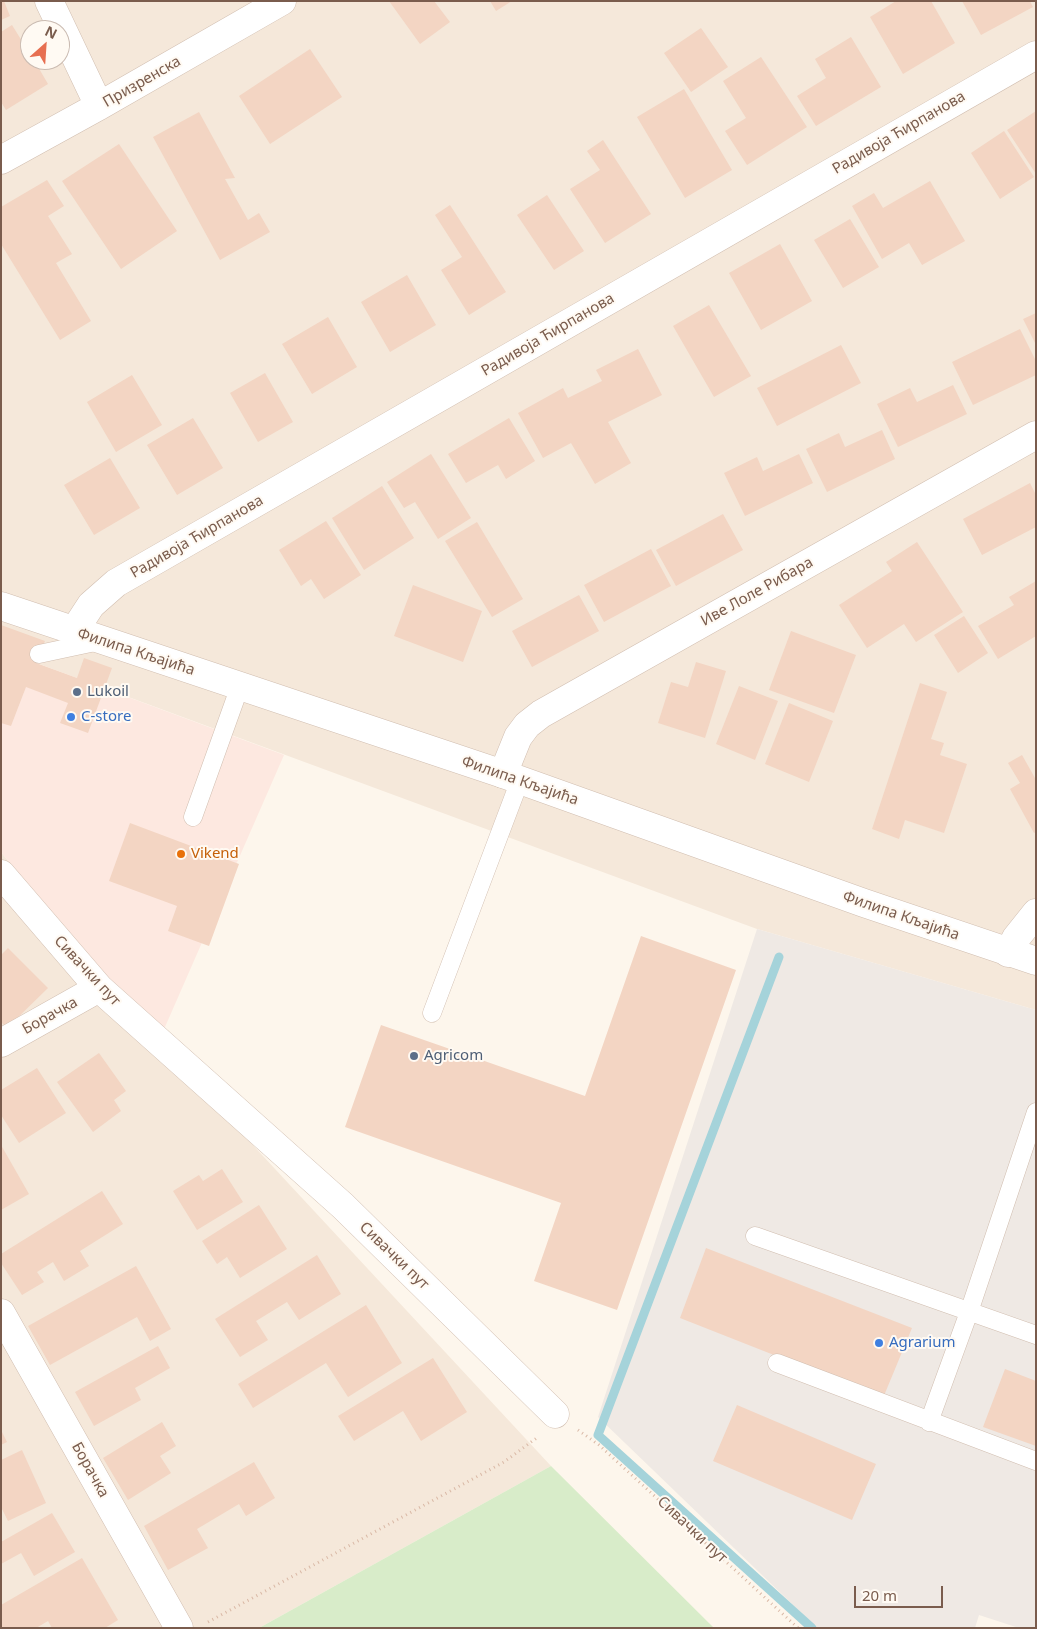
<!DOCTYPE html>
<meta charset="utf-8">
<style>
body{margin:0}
#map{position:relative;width:1037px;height:1629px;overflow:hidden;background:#fdf6ec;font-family:"Noto Sans",sans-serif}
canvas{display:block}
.frame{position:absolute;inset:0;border:2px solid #7a5c4d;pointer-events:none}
.north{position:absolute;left:20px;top:20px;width:50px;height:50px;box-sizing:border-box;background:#fffaf3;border:1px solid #cabbb1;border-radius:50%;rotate:26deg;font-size:14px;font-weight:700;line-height:20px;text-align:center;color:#7a5c4d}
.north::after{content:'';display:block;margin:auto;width:18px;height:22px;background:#e76f51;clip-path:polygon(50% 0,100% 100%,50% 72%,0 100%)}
.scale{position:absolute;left:854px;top:1586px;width:89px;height:22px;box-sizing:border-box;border:2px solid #7a5c4d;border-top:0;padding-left:6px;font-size:15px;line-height:18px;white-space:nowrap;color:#7a5c4d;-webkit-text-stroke:4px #fffaf3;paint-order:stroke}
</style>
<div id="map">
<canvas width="1037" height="1629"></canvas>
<div class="frame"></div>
<div class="north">N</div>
<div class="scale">20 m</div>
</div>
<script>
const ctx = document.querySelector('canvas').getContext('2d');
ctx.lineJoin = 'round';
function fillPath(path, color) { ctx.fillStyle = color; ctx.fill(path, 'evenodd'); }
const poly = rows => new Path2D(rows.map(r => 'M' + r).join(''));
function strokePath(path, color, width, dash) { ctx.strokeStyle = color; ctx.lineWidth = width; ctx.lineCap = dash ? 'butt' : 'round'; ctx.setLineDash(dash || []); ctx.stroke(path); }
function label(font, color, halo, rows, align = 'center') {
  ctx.font = font + ' "Noto Sans",sans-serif'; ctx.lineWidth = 4; ctx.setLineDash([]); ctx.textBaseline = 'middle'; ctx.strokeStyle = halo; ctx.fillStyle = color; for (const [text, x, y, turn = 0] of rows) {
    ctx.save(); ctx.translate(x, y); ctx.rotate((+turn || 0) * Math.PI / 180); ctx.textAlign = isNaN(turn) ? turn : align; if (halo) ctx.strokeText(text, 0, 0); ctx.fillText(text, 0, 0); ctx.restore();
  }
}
fillPath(poly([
 [1,1,1036,1,1036,1010,757,929,1,650],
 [30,30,60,30,60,60,30,60],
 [1,852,158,1043,551,1466,259,1628,1,1628]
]), '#f5e8da');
fillPath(poly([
 [1,650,284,755,158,1043,1,852]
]), '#fde8e0');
fillPath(poly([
 [757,929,1036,1010,1036,1628,1019,1628,979,1615,975,1628,817,1628,598,1417]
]), '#efe9e4');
fillPath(poly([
 [551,1466,714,1628,259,1628]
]), '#d8ecc9');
strokePath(poly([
 [779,957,598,1435,812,1628]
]), '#a5d3da', 9);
fillPath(poly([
 [1,1,4,1,10,16,1,20],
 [389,1,434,1,450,22,420,44],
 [490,1,512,1,496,11],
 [896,1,931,1,955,43,903,74,870,17],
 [962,1,1030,1,1033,7,981,35],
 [12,25,30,54,30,60,34,60,48,84,6,110,1,102,1,32],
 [701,28,728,67,691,92,664,53],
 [851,37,881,87,816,126,797,96,826,78,815,59],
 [310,49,342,97,270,144,239,96],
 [761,57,807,127,747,165,725,131,746,118,723,81],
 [684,89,732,170,685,198,637,117],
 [1036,111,1036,174,1007,130],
 [199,112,235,178,225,179,248,220,259,213,270,232,220,260,153,137],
 [1004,131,1034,177,1000,199,971,153],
 [603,140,651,214,605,243,570,189,600,170,587,151],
 [119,144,177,231,121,269,62,181],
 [47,180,64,206,48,216,72,254,56,263,91,321,60,340,1,244,1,207],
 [930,181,965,241,922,265,909,243,882,259,852,206,874,193,883,208],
 [547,195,584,251,554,270,517,215],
 [450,205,506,292,469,315,441,270,462,257,435,215],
 [850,219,879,267,843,288,814,240],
 [780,244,812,301,761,330,729,273],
 [407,275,436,325,390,352,361,302],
 [709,305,751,376,714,397,673,326],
 [1036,313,1036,345,1023,319],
 [328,317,357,367,312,394,282,344],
 [1020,329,1036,361,1036,375,973,405,952,362],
 [841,345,861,383,777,426,757,388],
 [638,349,662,395,608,422,631,463,595,484,571,443,543,458,518,413,563,388,568,398,602,381,596,370],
 [265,373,293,422,258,442,230,393],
 [132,375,162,425,116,452,87,402],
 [953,385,967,414,898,447,877,404,910,388,917,402],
 [193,418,223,468,177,495,147,445],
 [509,418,535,461,506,479,498,465,466,483,448,454],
 [882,430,895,459,827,492,806,449,839,433,845,447],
 [431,454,471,518,438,539,415,502,404,508,387,482],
 [799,454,813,483,745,516,724,473,757,457,763,471],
 [110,458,140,508,94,535,64,485],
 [1030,483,1036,495,1036,527,982,555,963,519],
 [382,486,414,538,364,570,332,518],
 [723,514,743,550,676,586,656,550],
 [326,521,361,575,324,599,311,579,301,586,279,550],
 [477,522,523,599,492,617,445,541],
 [917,542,963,612,916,642,904,624,867,648,839,605,892,571,886,562],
 [651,549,671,586,604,622,584,585],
 [1036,581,1036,636,998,659,978,626,1014,605,1009,597],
 [413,585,482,611,463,662,394,636],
 [579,595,599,631,532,667,512,631],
 [964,616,988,653,958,673,934,635],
 [1,625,45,641,36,663,77,678,84,658,112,668,88,733,60,723,68,703,26,687,11,726,1,723],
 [791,631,856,655,834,713,769,690],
 [696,662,726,671,705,738,658,723,671,682,688,687],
 [920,683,947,692,931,739,944,743,940,755,967,764,944,833,905,820,899,839,872,829],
 [739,686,778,701,755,760,716,744],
 [789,703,833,721,809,782,765,764],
 [1022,755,1035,778,1036,777,1036,832,1034,833,1010,789,1020,783,1008,763],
 [130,823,239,864,209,946,168,931,177,906,109,881],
 [641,936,736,970,617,1310,534,1281,561,1203,345,1127,381,1025,585,1096],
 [8,948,48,988,7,1028,1,1022,1,955],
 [99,1053,126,1091,114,1100,121,1111,93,1132,57,1082],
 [37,1068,66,1113,19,1143,1,1115,1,1090],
 [1,1145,29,1194,1,1210],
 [222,1169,243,1202,197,1230,173,1191,199,1175,203,1181],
 [102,1191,123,1224,80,1251,89,1266,64,1281,53,1262,37,1272,44,1282,22,1295,1,1263,1,1254],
 [259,1205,287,1249,240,1278,227,1257,217,1264,202,1241],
 [706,1248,912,1328,883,1398,680,1318],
 [317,1255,341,1294,299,1320,287,1302,256,1321,268,1340,240,1357,215,1319],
 [136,1266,171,1329,150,1341,137,1317,50,1365,28,1326],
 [366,1305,402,1363,348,1397,326,1363,253,1408,238,1384],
 [158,1346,170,1368,135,1388,141,1400,94,1426,75,1392],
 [433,1358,467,1412,421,1441,403,1411,354,1441,338,1416],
 [1005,1369,1036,1381,1036,1446,983,1427],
 [737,1405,876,1464,852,1520,713,1461],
 [162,1422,176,1446,160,1456,171,1473,128,1500,103,1458],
 [1,1430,7,1442,1,1445],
 [22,1450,46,1503,8,1521,1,1507,1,1460],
 [254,1462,275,1498,246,1516,239,1504,197,1529,208,1548,168,1570,144,1526],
 [52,1513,75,1552,34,1576,21,1553,1,1564,1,1542],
 [82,1558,118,1620,105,1628,52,1628,48,1621,36,1628,1,1628,1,1605]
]), '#f3d5c3');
const service = poly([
 [39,654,100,641],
 [193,817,240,686],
 [432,1013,520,780],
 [755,1236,1036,1335],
 [777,1363,1036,1461],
 [929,1422,969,1312,1036,1112]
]);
const minor = poly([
 [49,1,99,106],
 [1,160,99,106,282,1],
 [74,631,91,605,116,583,1036,55],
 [503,774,518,737,527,725,541,714,1036,435],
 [1,874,99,988,343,1206,555,1414],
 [1008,953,1016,938,1036,913],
 [1,1043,99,988],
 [1,1313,179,1628]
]);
const tertiary = poly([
 [1,606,503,774,864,903,1036,961]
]);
strokePath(service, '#d1beb0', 19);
strokePath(minor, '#d1beb0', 29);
strokePath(tertiary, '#d1beb0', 29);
strokePath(poly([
 [578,1430,599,1445,798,1628],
 [208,1622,504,1462,538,1437]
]), '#d9b8a5', 3, [1, 4]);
strokePath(service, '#fff', 18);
strokePath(minor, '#fff', 28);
strokePath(tertiary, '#fff', 28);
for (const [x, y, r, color] of [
 [77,692,5,"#5c6f8a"],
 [71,717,5,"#3f7fe0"],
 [181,854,5,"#e8710a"],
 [414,1056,5,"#5c6f8a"],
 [879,1343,5,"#3f7fe0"]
]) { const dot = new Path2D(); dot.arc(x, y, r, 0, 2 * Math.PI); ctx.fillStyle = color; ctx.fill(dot); strokePath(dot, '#fffaf3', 2); }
label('15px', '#7a5c4d', '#fffaf3', [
 ["Призренска",142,82,-30],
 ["Радивоја Ћирпанова",899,133,-30],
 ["Радивоја Ћирпанова",548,335,-30],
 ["Радивоја Ћирпанова",197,537,-30],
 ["Иве Лоле Рибара",757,592,-29],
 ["Филипа Кљајића",136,652,18],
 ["Филипа Кљајића",520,781,19],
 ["Филипа Кљајића",901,916,19],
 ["Сивачки пут",87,971,47],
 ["Борачка",50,1016,-29],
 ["Сивачки пут",394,1256,44],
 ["Борачка",90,1470,61],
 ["Сивачки пут",692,1530,43]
]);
label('15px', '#4e5e75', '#fffaf3', [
 ["Lukoil",87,692],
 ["Agricom",424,1056]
], 'left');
label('15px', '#366cbe', '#fffaf3', [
 ["C-store",81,717],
 ["Agrarium",889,1343]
], 'left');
label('15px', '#c56008', '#fffaf3', [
 ["Vikend",191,854]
], 'left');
</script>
